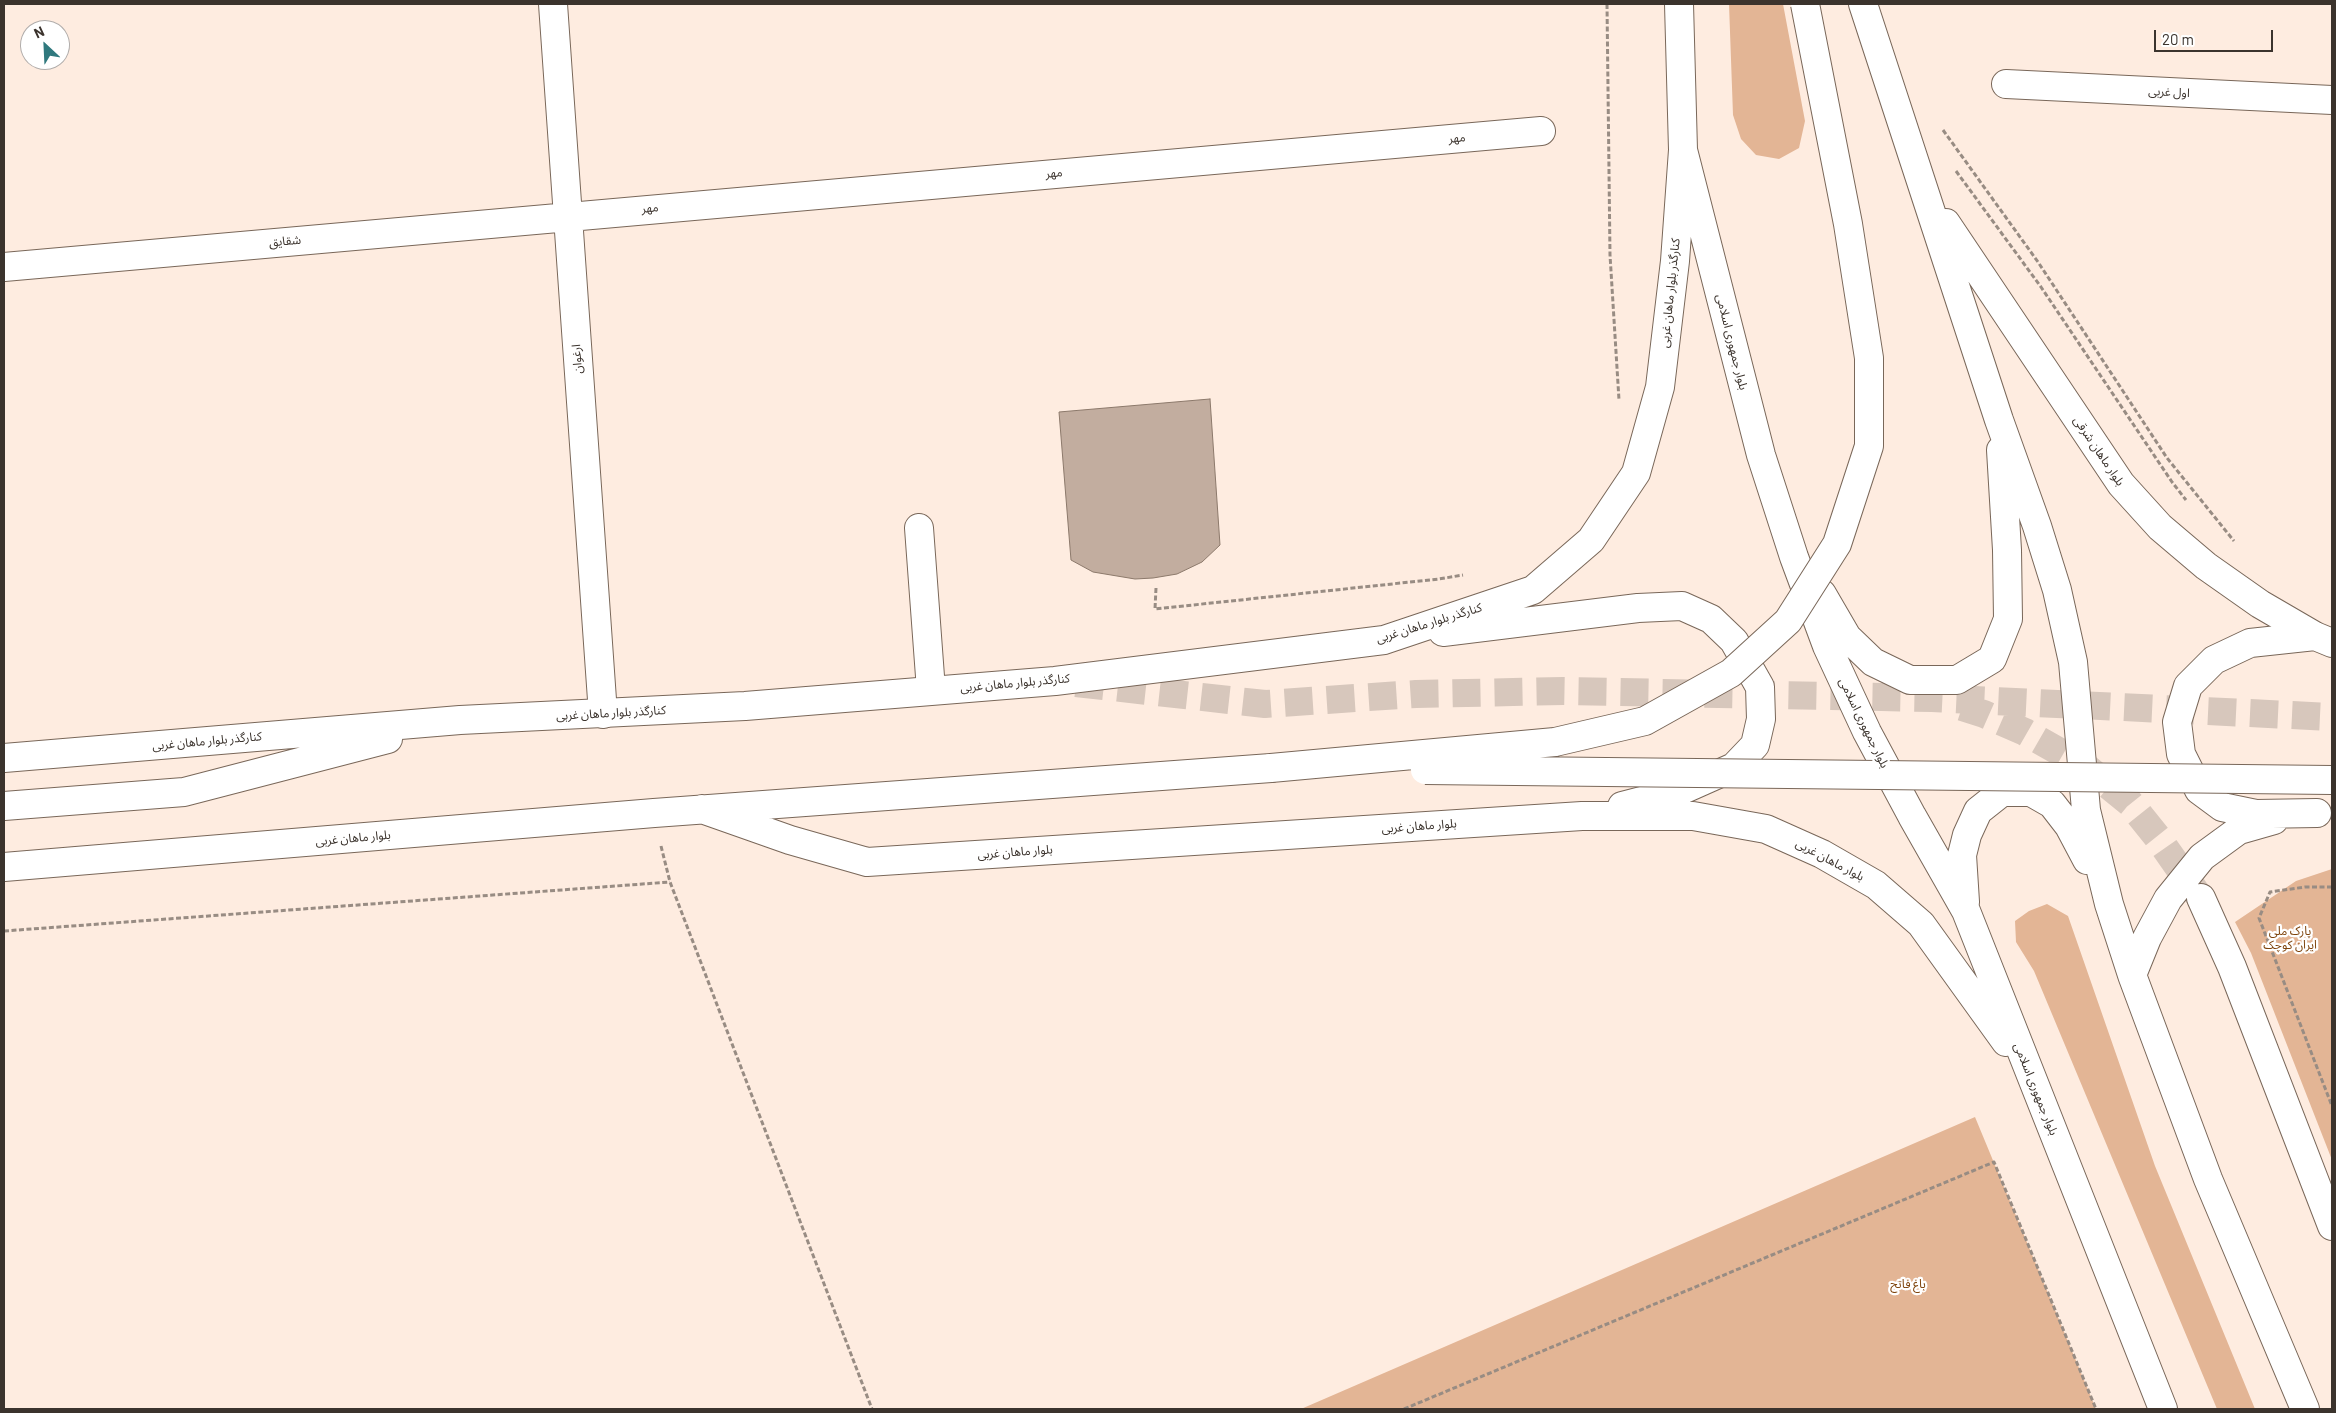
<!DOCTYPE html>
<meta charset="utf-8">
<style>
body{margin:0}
#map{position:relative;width:2336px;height:1413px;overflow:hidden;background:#feece0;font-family:Barlow,sans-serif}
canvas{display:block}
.frame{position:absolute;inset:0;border:5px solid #3b332d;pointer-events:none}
.north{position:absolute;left:20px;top:20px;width:50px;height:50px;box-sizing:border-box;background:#fff;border:1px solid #b1adab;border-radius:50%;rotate:335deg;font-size:14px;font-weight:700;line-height:20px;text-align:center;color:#3b332d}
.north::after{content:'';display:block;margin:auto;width:18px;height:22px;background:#30797e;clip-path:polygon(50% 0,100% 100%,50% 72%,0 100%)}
.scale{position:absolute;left:2154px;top:30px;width:119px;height:22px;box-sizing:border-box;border:2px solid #3b332d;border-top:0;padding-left:6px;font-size:15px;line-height:18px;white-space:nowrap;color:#3b332d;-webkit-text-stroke:4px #fff;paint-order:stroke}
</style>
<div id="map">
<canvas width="2336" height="1413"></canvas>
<div class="frame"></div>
<div class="north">N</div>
<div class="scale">20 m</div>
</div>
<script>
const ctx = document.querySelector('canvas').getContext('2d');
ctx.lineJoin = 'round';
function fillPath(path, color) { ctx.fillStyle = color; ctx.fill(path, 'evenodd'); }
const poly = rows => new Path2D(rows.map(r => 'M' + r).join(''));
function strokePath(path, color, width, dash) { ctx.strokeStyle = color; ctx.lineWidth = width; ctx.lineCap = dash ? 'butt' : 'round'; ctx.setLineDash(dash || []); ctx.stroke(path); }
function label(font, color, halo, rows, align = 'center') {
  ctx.font = font + ' Barlow,"Noto Sans Arabic",sans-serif'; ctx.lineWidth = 4.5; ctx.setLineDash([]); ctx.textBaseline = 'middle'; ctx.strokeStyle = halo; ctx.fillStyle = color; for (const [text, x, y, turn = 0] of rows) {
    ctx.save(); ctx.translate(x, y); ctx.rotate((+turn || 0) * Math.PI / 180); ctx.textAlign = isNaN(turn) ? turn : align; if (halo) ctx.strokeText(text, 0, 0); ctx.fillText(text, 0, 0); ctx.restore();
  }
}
fillPath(poly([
 [1729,4,1783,4,1805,121,1799,148,1779,159,1756,155,1741,139,1733,115],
 [2332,869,2332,1160,2251,953,2235,922,2296,881],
 [2047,904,2068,916,2155,1166,2255,1409,2217,1409,2034,971,2016,942,2015,921,2029,911],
 [1975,1117,2096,1409,1301,1409]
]), '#e3b595');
const building = poly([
 [1210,399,1220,545,1202,562,1177,574,1153,578,1135,579,1093,572,1071,560,1059,412,1210,399]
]);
fillPath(building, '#c2ad9f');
strokePath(building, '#8c796b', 1);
strokePath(poly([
 [1076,683,1265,704,1416,694,1563,691,1932,698,2332,717],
 [1962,707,1984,714,2025,732,2086,767,2130,803,2158,838,2198,895]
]), '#d7c7bc', 28, [28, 14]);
const minor = poly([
 [553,4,603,714],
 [2006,84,2332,100],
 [4,267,1541,131],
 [919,528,931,690]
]);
const major = poly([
 [1679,4,1683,150,1761,455,1794,557,1827,646,1867,732,1912,816,1966,911,2163,1409],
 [1863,4,1999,420,2037,526,2057,590,2073,662,2086,810,2109,904,2132,975,2208,1179,2305,1409],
 [1946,223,2121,484,2160,527,2206,566,2260,604,2315,636,2332,643],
 [1822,594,1847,637,1873,662,1910,680,1957,680,1992,659,2008,619,2007,550,2001,450],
 [1443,632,1638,608,1682,606,1711,619,1734,641,1760,687,1761,719,1755,745,1734,767,1680,791,1622,806],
 [2315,636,2250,643,2214,660,2188,686,2177,722,2181,754,2199,790,2222,807,2256,814,2317,813],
 [4,758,460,720,745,706,1055,681,1384,640,1533,590,1591,540,1636,473,1660,387,1675,261,1683,150],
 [4,806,184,792,388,739],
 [702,809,790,840,867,862,1582,816,1693,816,1766,829,1822,854,1876,885,1921,924,2006,1042],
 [4,867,654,813,1271,768],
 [2201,898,2232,967,2332,1226],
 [1965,902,1962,855,1967,835,1978,811,2002,792,2031,792,2052,804,2069,826,2087,860],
 [2132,975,2147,938,2168,899,2202,857,2239,830,2274,820]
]);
strokePath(minor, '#796759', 30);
strokePath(major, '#796759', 30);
strokePath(poly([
 [1607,4,1610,255,1619,400],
 [1943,130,2038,262,2167,458,2234,541],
 [1956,171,2041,287,2172,482,2186,500],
 [1156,588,1155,609,1439,579,1463,575],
 [661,846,670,882,872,1409],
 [2332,887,2305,887,2270,892,2259,918,2332,1106],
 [4,931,670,882],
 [1404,1409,1994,1162,2096,1409]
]), '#988c83', 3, [5, 2.5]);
strokePath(minor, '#fff', 28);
strokePath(major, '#fff', 28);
const majorBridge = poly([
 [1271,768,1555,742,1645,721,1731,673,1788,621,1837,544,1869,446,1869,358,1848,224,1805,4],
 [1425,770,2332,780]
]);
strokePath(majorBridge, '#796759', 30, []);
strokePath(majorBridge, '#fff', 28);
label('12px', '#3b332d', '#fff', [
 ["اول غربی",2169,92,3],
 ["مهر",1457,138,-5],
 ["مهر",1054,173,-5],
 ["مهر",650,208,-5],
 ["شقایق",285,241,-5],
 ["کنارگذر بلوار ماهان غربی",1670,293,-84],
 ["بلوار جمهوری اسلامی",1732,342,76],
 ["ارغوان",577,359,-94],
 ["بلوار ماهان شرقی",2099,451,56],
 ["کنارگذر بلوار ماهان غربی",1429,623,-17],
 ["کنارگذر بلوار ماهان غربی",1015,683,-5],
 ["کنارگذر بلوار ماهان غربی",611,713,-3],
 ["بلوار جمهوری اسلامی",1864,723,64],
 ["کنارگذر بلوار ماهان غربی",207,741,-5],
 ["بلوار ماهان غربی",1419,826,-4],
 ["بلوار ماهان غربی",353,838,-5],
 ["بلوار ماهان غربی",1015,852,-4],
 ["بلوار ماهان غربی",1830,860,28],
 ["بلوار جمهوری اسلامی",2036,1089,68]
]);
label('12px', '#7e430b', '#fff', [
 ["پارک ملی",2290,931],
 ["ایران کوچک",2290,945],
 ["باغ فاتح",1908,1284]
]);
</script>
